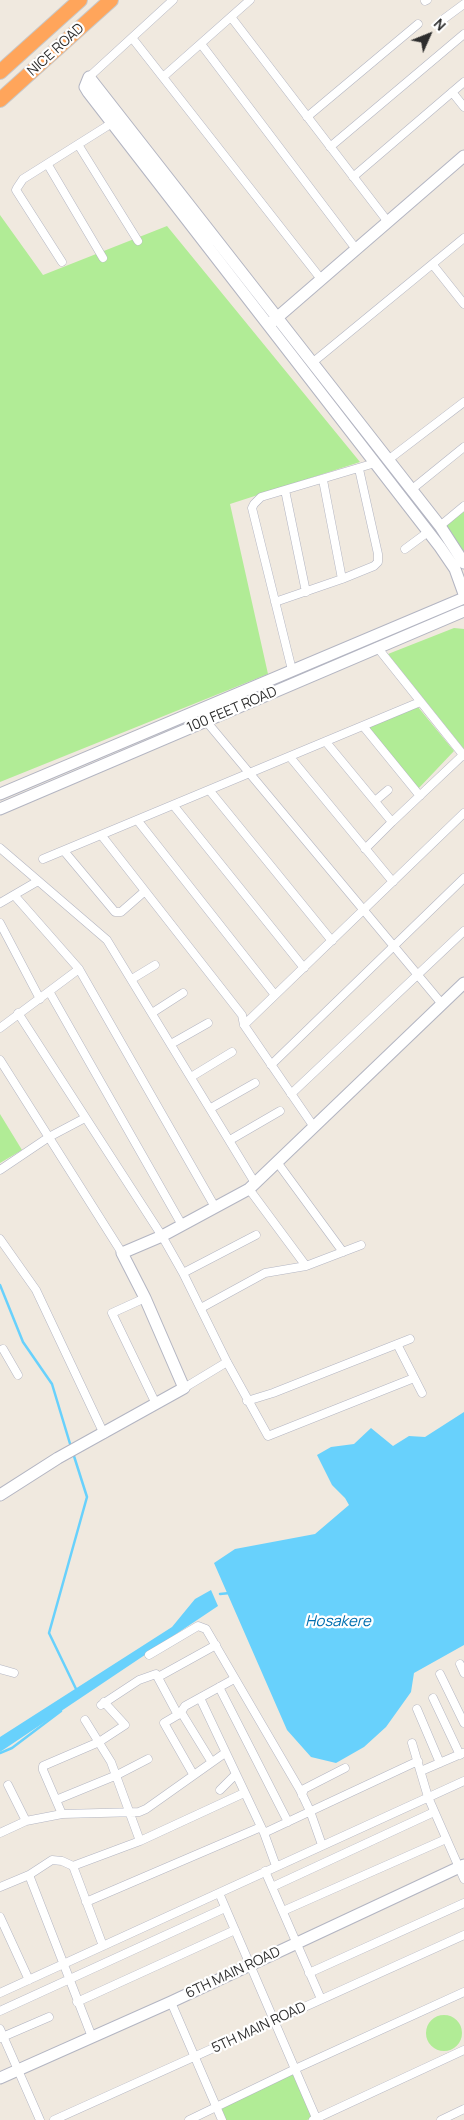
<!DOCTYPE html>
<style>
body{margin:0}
#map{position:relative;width:464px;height:2120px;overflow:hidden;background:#f0e9df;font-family:Manrope,sans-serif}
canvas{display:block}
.north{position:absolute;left:404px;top:10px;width:50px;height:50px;-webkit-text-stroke:4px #fff;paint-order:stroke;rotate:46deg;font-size:14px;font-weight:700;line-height:20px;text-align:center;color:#2d2d2d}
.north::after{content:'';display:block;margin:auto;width:18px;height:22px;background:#2d2d2d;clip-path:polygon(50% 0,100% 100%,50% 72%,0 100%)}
</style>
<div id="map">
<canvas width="464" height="2120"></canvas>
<div class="north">N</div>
</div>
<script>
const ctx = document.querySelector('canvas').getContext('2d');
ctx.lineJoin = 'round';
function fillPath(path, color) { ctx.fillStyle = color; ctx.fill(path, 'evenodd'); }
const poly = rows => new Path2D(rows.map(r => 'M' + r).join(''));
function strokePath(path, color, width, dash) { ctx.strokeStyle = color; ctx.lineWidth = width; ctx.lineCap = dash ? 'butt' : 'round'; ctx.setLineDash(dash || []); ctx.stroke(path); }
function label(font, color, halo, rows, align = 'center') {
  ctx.font = font + ' Manrope,sans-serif'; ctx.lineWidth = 4.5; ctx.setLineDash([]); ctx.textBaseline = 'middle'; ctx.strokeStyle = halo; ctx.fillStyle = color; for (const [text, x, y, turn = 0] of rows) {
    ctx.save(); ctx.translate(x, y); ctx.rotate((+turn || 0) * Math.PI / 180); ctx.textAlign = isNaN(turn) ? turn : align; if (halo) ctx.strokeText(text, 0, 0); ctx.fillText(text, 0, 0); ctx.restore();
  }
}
fillPath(poly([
 [0,215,43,275,167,226,360,462,230,504,268,674,0,782],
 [464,511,464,553,445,526],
 [454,628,464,629,464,749,388,654],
 [418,707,454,751,418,789,368,727],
 [0,1114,22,1150,0,1163],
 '426 2033a18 18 0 1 1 36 0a18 18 0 1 1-36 0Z',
 [293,2073,314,2117,307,2120,225,2120,219,2108]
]), '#b1ec96');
fillPath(poly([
 [464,1412,464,1645,414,1673,411,1692,386,1727,364,1747,336,1763,311,1757,287,1730,214,1563,235,1549,315,1534,349,1505,345,1498,332,1485,317,1455,331,1447,354,1444,371,1428,393,1446,409,1436,425,1437],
 [211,1590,218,1606,0,1752,0,1737,172,1627,195,1599]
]), '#68d1fc');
strokePath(poly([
 [0,1285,23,1342,52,1384,71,1447],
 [73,1453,87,1497,49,1633,77,1691],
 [220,1594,230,1593],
 [0,1753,12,1748,61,1711]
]), '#68d1fc', 2.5);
const street = poly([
 [425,1,427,0],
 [231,17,388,222],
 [441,21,464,4],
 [133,39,321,279],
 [201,44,356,249],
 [89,77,173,0],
 [163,77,250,0],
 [452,92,464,107],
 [307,117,418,24],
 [79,146,138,241],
 [330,147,464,34],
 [48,165,103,258],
 [353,177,464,82],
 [62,262,16,190,17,188,23,179,112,123],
 [433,265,464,304],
 [312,363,464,238],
 [388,460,464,402],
 [323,480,342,579],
 [285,490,306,592],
 [411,490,464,447],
 [440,526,464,506],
 [405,549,428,532],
 [275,602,342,579,374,566,378,562,378,554,359,469],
 [377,647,464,756],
 [292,670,252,508,254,504,261,497,375,463],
 [203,708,206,721,442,1004],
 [363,726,420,796],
 [326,742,392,822,463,755],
 [290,757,393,882],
 [210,791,332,941],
 [375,801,388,790],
 [174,806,304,968],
 [138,821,275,995],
 [102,836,242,1015,244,1025,314,1127],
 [0,848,107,940,255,1183],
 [365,849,392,822],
 [64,851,115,912,121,912,145,891],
 [43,859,420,702],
 [14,895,79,969,215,1207],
 [0,903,38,881],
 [0,923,40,999],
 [132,979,155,965],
 [50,993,182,1225],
 [18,1013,162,1236,183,1273,227,1362,268,1436,414,1378],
 [152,1013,183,993],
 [244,1025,464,813],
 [0,1028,79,969],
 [171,1044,208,1023],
 [0,1060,122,1253],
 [271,1065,464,878],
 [191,1077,232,1052],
 [291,1094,464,931],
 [211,1108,255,1083],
 [230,1140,280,1111],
 [277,1162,343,1252],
 [0,1170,49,1137,85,1118],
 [249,1189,306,1266,361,1245],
 [0,1239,36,1290,104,1434],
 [183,1273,256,1235],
 [145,1298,112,1313,156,1404],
 [201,1308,265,1273,306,1266],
 [397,1344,422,1393],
 [3,1349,18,1375],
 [184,1388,227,1362],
 [247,1401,273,1393,410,1339],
 [149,1655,198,1626,206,1629,300,1790,310,1811,322,1845],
 [460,1664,464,1673],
 [0,1669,14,1673],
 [440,1674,464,1723],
 [160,1676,216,1645],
 [219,1687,288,1822],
 [200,1698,264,1833,276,1866],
 [433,1698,460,1755],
 [101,1705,139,1680,156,1674,178,1715],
 [417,1709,440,1763],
 [181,1713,164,1723,193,1774],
 [85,1720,111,1762,140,1841],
 [412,1743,428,1797,464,1879],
 [211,1761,181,1712,185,1706,234,1679],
 [421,1771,463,1753],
 [8,1785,26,1821],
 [220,1790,235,1775],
 [302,1795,304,1789,345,1768],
 [56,1800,117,1775,148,1759],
 [62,1814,43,1770,43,1766,99,1742,125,1725,104,1702],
 [0,1833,26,1821,62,1814,139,1812,146,1809,225,1753],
 [264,1833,418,1761],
 [265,1871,321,1999],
 [29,1875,92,2037],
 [0,1887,29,1875,52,1860,62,1861,73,1866],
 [272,1887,434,1812],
 [219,1893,317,2120],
 [86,1902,261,1827],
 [283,1911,446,1839],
 [0,1917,29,1980],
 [103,1946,73,1866,140,1841,244,1793],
 [309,1973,464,1903],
 [0,1993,464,1781],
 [77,2002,235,1930],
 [171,2002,222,2120],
 [0,2011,225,1908],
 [0,2029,40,2120],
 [0,2038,49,2017],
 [54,2120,464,1935],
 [189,2120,295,2069,464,1992],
 [313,2120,464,2050],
 [441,2120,464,2109]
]);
const secondary = poly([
 [272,322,464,156],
 [464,563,440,526,89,77,85,87,88,92,440,547,455,569,464,594],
 [0,794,464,598],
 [0,809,464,611],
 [0,1495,58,1458,184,1388,145,1298,122,1253,162,1236,249,1189,464,983],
 [0,2078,171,2002,464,1865]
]);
const highway = poly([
 [0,72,80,0],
 [0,100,111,0]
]);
strokePath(street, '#b3b5c2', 9);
strokePath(secondary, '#b3b5c2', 13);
strokePath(highway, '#c8c8c8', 16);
strokePath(street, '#fff', 8);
strokePath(secondary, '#fff', 11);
strokePath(highway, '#ffa55b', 14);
label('14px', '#2d2d2d', '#fff', [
 ["NICE ROAD",56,50,-42],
 ["100 FEET ROAD",232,710,-23],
 ["6TH MAIN ROAD",233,1973,-25],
 ["5TH MAIN ROAD",259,2028,-25]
]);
label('italic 15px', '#006faf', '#fff', [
 ["Hosakere",338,1622]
]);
</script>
